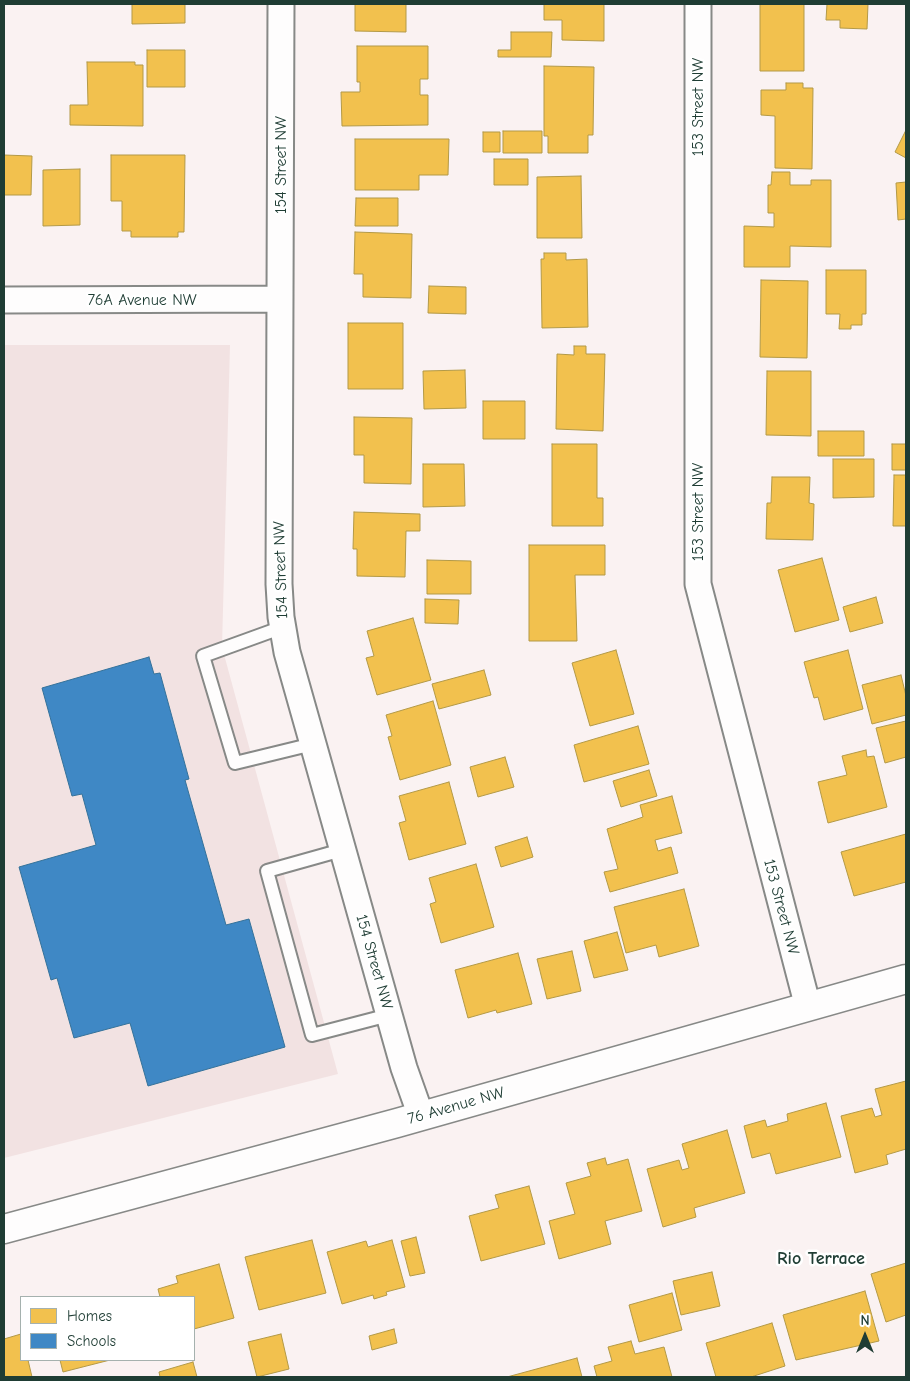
<!DOCTYPE html>
<style>
body{margin:0}
#map{position:relative;width:910px;height:1381px;overflow:hidden;background:#faf2f2;font-family:"Comic Neue",sans-serif}
canvas{display:block}
.frame{position:absolute;inset:0;border:5px solid #1f3d34;pointer-events:none}
.legend{position:absolute;left:20px;top:1296px;width:175px;height:65px;box-sizing:border-box;background:#fff;border:1px solid #a5b1ae;margin:0;padding:6px 9px;list-style:none;font-size:15px;color:#1f3d34}
.legend li{display:flex;align-items:center;gap:10px;height:25px}
.legend b{width:25px;border:1px solid #a5b1ae}
.north{position:absolute;left:840px;top:1311px;width:50px;height:50px;-webkit-text-stroke:4px #fff;paint-order:stroke;rotate:0deg;font-size:14px;font-weight:700;line-height:20px;text-align:center;color:#1f3d34}
.north::after{content:'';display:block;margin:auto;width:18px;height:22px;background:#1f3d34;clip-path:polygon(50% 0,100% 100%,50% 72%,0 100%)}
</style>
<div id="map">
<canvas width="910" height="1381"></canvas>
<div class="frame"></div>
<ul class="legend">
<li><b style="height:14px;background:#f2c14e"></b>Homes</li>
<li><b style="height:14px;background:#3f88c5"></b>Schools</li>
</ul>
<div class="north">N</div>
</div>
<script>
const ctx = document.querySelector('canvas').getContext('2d');
ctx.lineJoin = 'round';
function fillPath(path, color) { ctx.fillStyle = color; ctx.fill(path, 'evenodd'); }
const poly = rows => new Path2D(rows.map(r => 'M' + r).join(''));
function strokePath(path, color, width, dash) { ctx.strokeStyle = color; ctx.lineWidth = width; ctx.lineCap = dash ? 'butt' : 'round'; ctx.setLineDash(dash || []); ctx.stroke(path); }
function label(font, color, halo, rows, align = 'center') {
  ctx.font = font + ' "Comic Neue",sans-serif'; ctx.lineWidth = 5; ctx.setLineDash([]); ctx.textBaseline = 'middle'; ctx.strokeStyle = halo; ctx.fillStyle = color; for (const [text, x, y, turn = 0] of rows) {
    ctx.save(); ctx.translate(x, y); ctx.rotate((+turn || 0) * Math.PI / 180); ctx.textAlign = isNaN(turn) ? turn : align; if (halo) ctx.strokeText(text, 0, 0); ctx.fillText(text, 0, 0); ctx.restore();
  }
}
fillPath(poly([
 [4,345,230,345,222,647,338,1074,4,1158]
]), '#f2e2e2');
const homes = poly([
 [132,4,185,4,185,23,132,24,132,4],
 [355,4,406,4,406,32,355,31,355,4],
 [544,4,604,4,604,41,562,40,562,20,544,20,544,4],
 [760,4,804,4,804,71,760,71,760,4],
 [827,4,868,4,867,29,840,28,840,20,826,20,827,4],
 [511,32,552,32,551,57,498,57,498,50,511,50,511,32],
 [357,46,428,46,428,79,420,79,420,95,428,95,428,125,342,126,341,92,360,92,360,82,357,82,357,46],
 [147,50,185,50,185,87,147,87,147,50],
 [87,62,135,62,135,65,143,65,143,126,70,125,70,105,88,105,87,62],
 [544,66,594,67,593,135,588,135,588,153,548,153,548,136,544,136,544,66],
 [786,83,803,83,803,88,813,88,812,169,775,168,775,116,761,115,761,90,786,90,786,83],
 [906,130,906,158,895,152,906,130],
 [503,131,542,131,542,153,503,153,503,131],
 [483,132,500,132,500,152,483,152,483,132],
 [355,139,449,139,448,175,419,175,419,190,355,190,355,139],
 [4,155,32,156,31,195,4,195,4,155],
 [111,155,185,155,184,232,178,232,178,237,131,237,131,231,122,231,122,201,111,201,111,155],
 [494,159,528,159,528,185,494,185,494,159],
 [80,169,80,225,43,226,43,170,80,169],
 [772,172,790,172,790,185,811,185,811,180,831,180,831,247,790,246,790,267,744,267,744,226,774,227,774,213,768,213,768,185,771,185,772,172],
 [581,176,582,238,537,238,537,177,581,176],
 [906,182,906,219,898,220,896,183,906,182],
 [356,198,398,198,398,226,355,226,356,198],
 [355,232,412,234,411,298,363,297,363,274,354,274,355,232],
 [544,253,566,253,566,260,587,259,588,327,542,328,541,259,544,259,544,253],
 [826,270,866,270,866,314,862,314,862,325,851,325,851,329,839,329,840,314,826,314,826,270],
 [761,280,808,281,807,358,760,357,761,280],
 [429,286,466,287,466,314,428,313,429,286],
 [348,323,403,323,403,389,348,389,348,323],
 [574,346,586,346,586,354,605,354,603,431,556,429,557,354,574,355,574,346],
 [465,370,466,408,424,409,423,371,465,370],
 [767,371,811,371,811,436,766,435,767,371],
 [483,401,525,401,525,439,483,439,483,401],
 [354,417,412,418,411,484,364,483,364,455,354,455,354,417],
 [818,431,864,431,864,456,818,456,818,431],
 [552,444,597,444,597,498,603,498,603,526,552,526,552,444],
 [892,444,906,444,906,470,892,470,892,444],
 [833,459,874,459,874,497,833,498,833,459],
 [423,464,464,464,465,506,423,507,423,464],
 [894,475,906,475,906,526,893,526,894,475],
 [772,477,810,477,809,503,814,504,813,540,766,539,767,503,771,503,772,477],
 [354,512,420,514,420,531,406,531,405,577,357,576,357,549,353,549,354,512],
 [529,545,605,545,605,575,575,575,577,641,529,641,529,545],
 [822,558,839,620,795,632,778,570,822,558],
 [427,560,471,561,471,594,427,594,427,560],
 [876,597,883,623,850,632,843,607,876,597],
 [425,599,459,600,458,624,425,623,425,599],
 [413,618,431,680,377,695,366,658,374,656,367,631,413,618],
 [616,650,634,714,590,726,572,663,616,650],
 [848,650,863,709,824,720,818,697,814,698,804,662,848,650],
 [484,670,491,695,439,709,432,684,484,670],
 [901,675,906,696,906,715,872,724,862,685,901,675],
 [433,701,451,765,400,780,388,737,392,736,386,715,433,701],
 [906,721,906,757,885,763,876,728,906,721],
 [638,726,649,764,584,782,574,745,638,726],
 [866,750,867,757,874,756,887,807,828,823,818,782,847,775,842,756,866,750],
 [505,757,514,787,478,797,470,767,505,757],
 [649,770,657,796,621,807,613,781,649,770],
 [449,782,466,844,409,860,399,823,406,821,399,796,449,782],
 [672,796,682,833,655,840,658,851,671,847,678,873,610,892,604,872,618,869,607,829,643,817,640,805,672,796],
 [906,834,906,882,854,896,841,852,906,834],
 [527,837,533,857,501,867,495,847,527,837],
 [476,864,494,927,441,943,430,904,436,902,429,878,476,864],
 [684,889,699,946,659,957,656,945,626,953,614,907,684,889],
 [617,932,628,970,594,978,584,941,617,932],
 [572,951,581,991,547,999,537,959,572,951],
 [518,953,532,1004,497,1013,496,1010,468,1018,455,970,518,953],
 [906,1081,906,1149,886,1155,888,1164,855,1173,841,1116,872,1108,875,1117,882,1115,875,1089,906,1081],
 [826,1103,841,1157,776,1174,770,1153,752,1158,744,1126,765,1120,767,1127,788,1121,787,1114,826,1103],
 [727,1130,745,1193,694,1208,696,1217,663,1227,647,1169,679,1160,682,1170,689,1168,682,1144,727,1130],
 [605,1158,607,1165,628,1159,642,1211,605,1221,611,1244,559,1259,549,1221,575,1214,566,1183,591,1176,587,1163,605,1158],
 [529,1186,545,1244,481,1261,469,1216,499,1208,495,1195,529,1186],
 [416,1237,425,1273,410,1276,401,1241,416,1237],
 [312,1240,326,1293,259,1310,245,1257,312,1240],
 [392,1240,405,1287,386,1292,387,1295,374,1299,373,1295,342,1304,327,1252,366,1241,368,1247,392,1240],
 [906,1263,906,1315,886,1322,871,1274,906,1263],
 [219,1264,234,1318,194,1329,194,1297,160,1297,158,1289,178,1283,176,1276,219,1264],
 [712,1272,720,1306,681,1315,673,1281,712,1272],
 [865,1291,879,1341,796,1360,783,1315,865,1291],
 [672,1293,682,1330,639,1342,629,1305,672,1293],
 [772,1323,785,1366,751,1377,716,1377,706,1343,772,1323],
 [394,1329,397,1343,372,1350,369,1336,394,1329],
 [21,1334,21,1360,28,1360,32,1377,4,1377,4,1339,21,1334],
 [281,1334,289,1369,257,1377,248,1342,281,1334],
 [631,1341,635,1354,664,1347,672,1377,597,1377,594,1366,612,1361,608,1347,631,1341],
 [577,1358,582,1377,507,1377,577,1358],
 [60,1360,110,1360,63,1372,60,1360],
 [193,1362,197,1377,160,1377,159,1372,193,1362]
]);
fillPath(homes, '#f2c14e');
strokePath(homes, '#b39946', 1);
const schools = poly([
 [149,657,154,674,160,673,189,779,185,780,226,925,249,919,285,1047,148,1086,130,1023,74,1038,57,978,51,980,19,867,96,845,82,794,72,796,42,688,149,657]
]);
fillPath(schools, '#3f88c5');
strokePath(schools, '#35729a', 1);
const lane = poly([
 [283,627,203,656,235,763,313,744],
 [342,850,267,871,312,1035,389,1015]
]);
const street = poly([
 [281,4,279,584,281,617,287,652,313,744,404,1068,421,1116],
 [698,4,698,584,808,1007],
 [4,300,280,299]
]);
const secondary = poly([
 [4,1229,397,1123,906,979]
]);
strokePath(lane, '#878987', 16);
strokePath(street, '#878987', 29);
strokePath(secondary, '#878987', 31);
strokePath(lane, '#fefdfd', 12);
strokePath(street, '#fefdfd', 25);
strokePath(secondary, '#fefdfd', 28);
label('16px', '#1f3d34', '#fff', [
 ["153 Street NW",698,107,-90],
 ["154 Street NW",281,165,-90],
 ["76A Avenue NW",142,300],
 ["153 Street NW",698,512,-90],
 ["154 Street NW",281,570,-92],
 ["153 Street NW",781,907,75],
 ["154 Street NW",374,962,74],
 ["76 Avenue NW",456,1106,-16]
]);
label('bold 18px', '#1f3d34', '#fff', [
 ["Rio Terrace",821,1259]
]);
</script>
